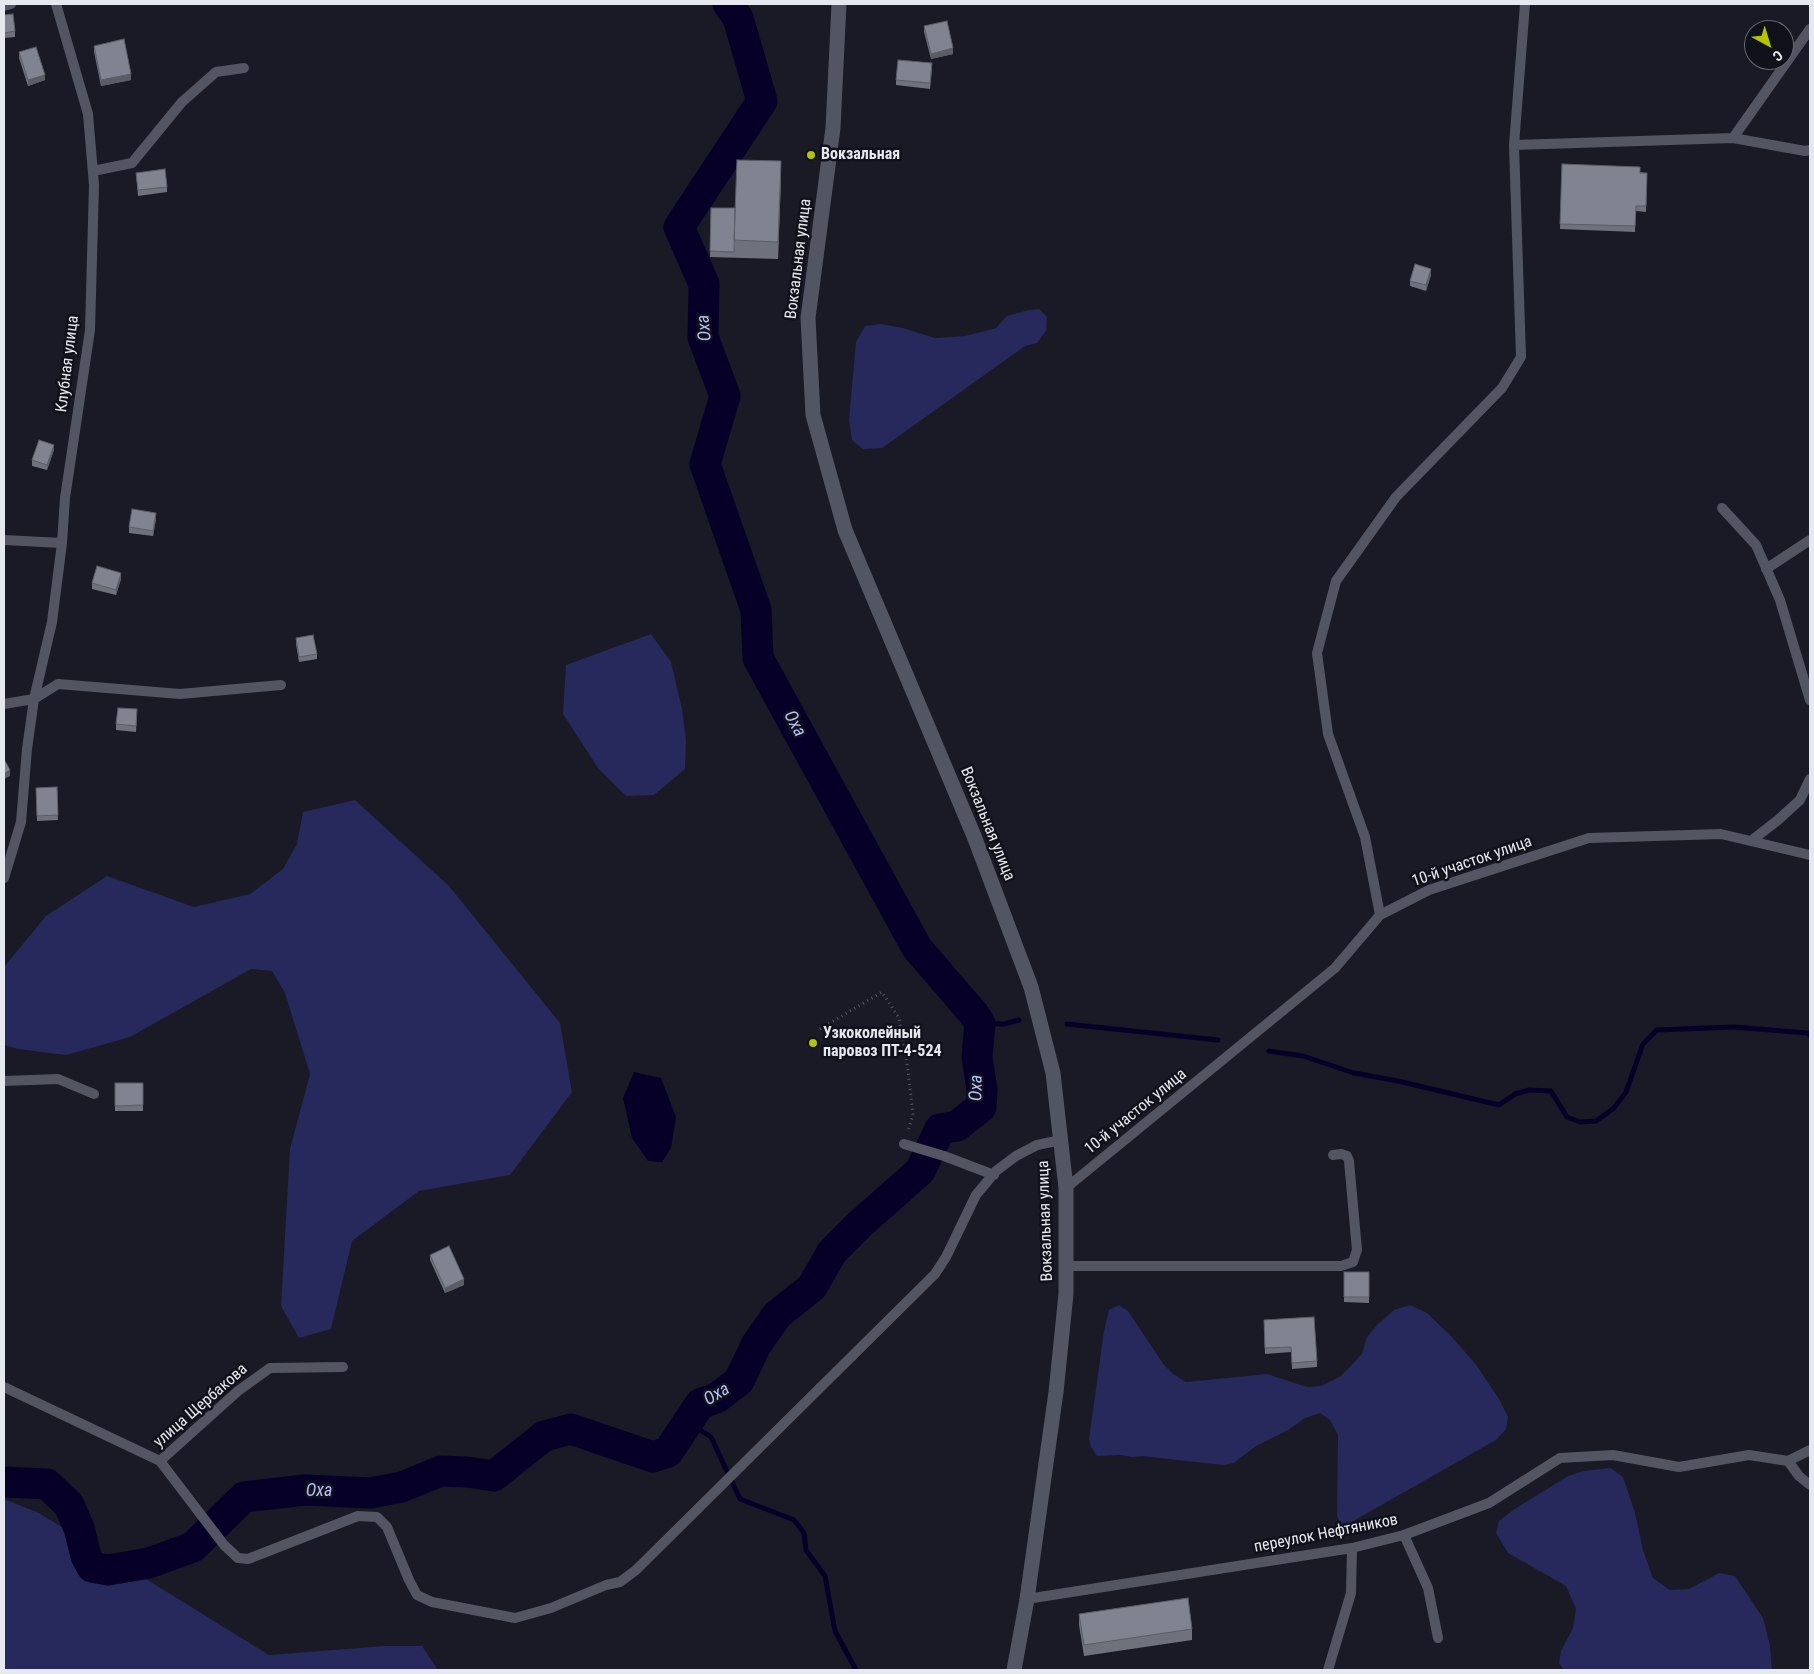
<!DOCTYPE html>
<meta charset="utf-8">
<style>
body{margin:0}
#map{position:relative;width:1814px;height:1674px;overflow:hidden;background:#191a25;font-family:"Roboto Condensed",sans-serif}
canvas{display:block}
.frame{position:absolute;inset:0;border:5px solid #e6e8ef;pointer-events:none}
.north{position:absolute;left:1744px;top:20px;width:50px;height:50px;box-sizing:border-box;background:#10111b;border:1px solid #666770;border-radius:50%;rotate:141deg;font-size:14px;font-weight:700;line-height:20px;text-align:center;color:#e6e8ef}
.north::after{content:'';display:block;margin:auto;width:18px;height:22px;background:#b1c500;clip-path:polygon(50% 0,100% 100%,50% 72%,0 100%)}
</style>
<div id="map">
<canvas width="1814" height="1674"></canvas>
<div class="frame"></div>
<div class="north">С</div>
</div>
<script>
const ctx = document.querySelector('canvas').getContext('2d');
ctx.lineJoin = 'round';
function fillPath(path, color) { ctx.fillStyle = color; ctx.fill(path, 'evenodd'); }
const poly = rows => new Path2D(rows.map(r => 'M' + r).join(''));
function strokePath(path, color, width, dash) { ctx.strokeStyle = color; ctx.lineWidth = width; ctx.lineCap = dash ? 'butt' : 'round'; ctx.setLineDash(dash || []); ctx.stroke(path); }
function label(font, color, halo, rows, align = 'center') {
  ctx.font = font + ' "Roboto Condensed",sans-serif'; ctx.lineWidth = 5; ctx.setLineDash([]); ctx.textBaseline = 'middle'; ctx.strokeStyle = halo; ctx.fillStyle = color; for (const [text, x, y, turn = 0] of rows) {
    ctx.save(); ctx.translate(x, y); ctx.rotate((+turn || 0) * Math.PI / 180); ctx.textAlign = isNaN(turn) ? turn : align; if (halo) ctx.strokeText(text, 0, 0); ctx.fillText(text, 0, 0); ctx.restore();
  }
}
fillPath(poly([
 [1039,309,1047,317,1046,331,1037,343,1025,346,882,448,863,449,852,440,849,420,856,342,865,326,881,324,903,328,935,338,965,336,996,328,1007,316,1029,310],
 [651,634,671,662,682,709,686,740,685,769,654,795,626,796,598,768,563,714,566,665],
 [355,800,449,886,560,1023,572,1092,510,1175,419,1191,352,1241,331,1329,299,1338,281,1306,290,1149,310,1074,285,993,272,971,251,969,130,1037,66,1055,18,1049,4,1045,4,967,46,916,107,876,194,907,250,894,283,869,297,844,303,812],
 [1119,1305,1128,1311,1164,1365,1173,1374,1186,1382,1267,1374,1307,1387,1321,1386,1341,1376,1362,1354,1367,1337,1377,1325,1394,1310,1410,1305,1427,1313,1452,1337,1477,1366,1499,1399,1508,1417,1506,1429,1496,1440,1348,1524,1341,1525,1337,1516,1338,1435,1330,1420,1320,1413,1305,1418,1288,1430,1256,1446,1234,1463,1223,1465,1142,1456,1132,1457,1120,1455,1097,1456,1091,1447,1089,1439,1104,1331,1109,1310],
 [1611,1468,1623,1477,1635,1513,1643,1550,1653,1578,1670,1590,1689,1589,1719,1573,1735,1576,1763,1618,1770,1646,1772,1670,1564,1670,1559,1663,1561,1651,1573,1628,1576,1609,1566,1586,1508,1553,1496,1533,1499,1521,1513,1510,1568,1476,1584,1471],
 [4,1499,39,1513,269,1655,385,1646,422,1646,438,1670,4,1670]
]), '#27285b');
fillPath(poly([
 [634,1072,661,1078,676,1117,671,1148,662,1162,648,1161,632,1138,623,1098]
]), '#060028');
strokePath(poly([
 [980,1023,1004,1024,1019,1020],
 [1067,1024,1218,1040],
 [1269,1051,1303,1056,1354,1073,1398,1081,1499,1105,1515,1094,1529,1090,1551,1091,1567,1117,1580,1122,1596,1121,1614,1108,1626,1092,1643,1044,1657,1030,1734,1027,1807,1033,1810,1035],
 [688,1422,711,1437,740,1499,794,1520,804,1533,806,1550,825,1576,835,1631,856,1670]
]), '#060028', 5);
strokePath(poly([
 [4,1482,47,1484,69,1505,79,1528,86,1556,92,1567,108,1570,149,1563,193,1547,244,1497,305,1490,370,1493,402,1487,441,1471,467,1472,494,1476,544,1436,571,1429,653,1457,668,1452,700,1404,718,1397,739,1381,756,1345,777,1315,812,1287,832,1252,860,1224,920,1171,940,1129,957,1126,981,1107,982,1090,977,1057,980,1023,973,1013,917,948,758,658,756,610,705,464,725,396,703,337,704,284,679,227,762,101,738,18,728,4]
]), '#060028', 31);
strokePath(poly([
 [820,1029,882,992,899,1018,908,1070,913,1115,908,1131]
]), '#585963', 3, [1, 4]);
strokePath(poly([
 [4,6,11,4],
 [1733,138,1805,151,1810,150],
 [1514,145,1525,4],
 [93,171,132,163,182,102,216,72,244,68],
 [1722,508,1756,545,1780,600,1810,700],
 [4,540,62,543],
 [1766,569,1810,540],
 [4,704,34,699,52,622,62,543,65,498,90,330,94,185,88,114,56,4],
 [1751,841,1778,820,1800,800,1810,779],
 [4,878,21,822,27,749,34,699,58,684,180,694,281,685],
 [1380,915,1365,837,1328,734,1317,653,1336,581,1396,497,1502,388,1521,357,1514,145,1733,138,1810,29],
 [4,1081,58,1079,94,1094],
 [904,1144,944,1156,994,1175],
 [1066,1188,1335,968,1380,915,1429,890,1589,838,1721,834,1810,855],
 [1066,1266,1341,1266,1353,1262,1357,1250,1349,1161,1347,1156,1341,1154,1333,1155],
 [4,1387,160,1461,224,1545,238,1558,248,1559,358,1516,377,1517,387,1527,409,1580,417,1595,432,1602,515,1618,551,1608,606,1585,620,1582,636,1570,935,1274,946,1257,976,1195,996,1171,1016,1156,1037,1145,1061,1140],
 [160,1461,238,1391,270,1368,343,1367],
 [1788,1461,1810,1450],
 [1404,1535,1428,1588,1438,1638],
 [1027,1599,1352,1548,1404,1535,1489,1503,1560,1458,1613,1455,1679,1467,1749,1455,1788,1461,1799,1476,1810,1485],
 [1328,1670,1351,1593,1352,1548]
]), '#535562', 10);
strokePath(poly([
 [839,4,833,128,808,318,813,415,845,530,974,836,1031,987,1053,1073,1066,1188,1066,1294,1056,1392,1027,1599,1014,1670]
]), '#535562', 15);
fillPath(poly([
 [4,15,15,31,15,37,4,38],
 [924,26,953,54,931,59,924,32],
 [94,46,131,80,101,86,94,52],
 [19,52,45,80,28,86,19,58],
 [932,69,930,89,896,85,896,80],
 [1562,164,1647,173,1646,212,1636,211,1635,232,1560,229],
 [136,173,167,187,167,192,138,196],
 [781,178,778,259,710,257,711,208,735,208],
 [1431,275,1426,291,1410,286,1410,281],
 [54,450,47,470,32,466,32,460],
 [156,519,153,536,129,533,129,527],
 [121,579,116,595,92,589,92,583],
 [296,638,317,654,317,659,299,662,296,644],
 [137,715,136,732,116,730,116,724],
 [57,787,58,820,37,821,36,788],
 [115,1083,143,1083,143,1111,115,1111],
 [430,1255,464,1285,445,1293,430,1260],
 [1344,1272,1369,1272,1369,1303,1344,1302],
 [1264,1326,1317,1361,1317,1367,1292,1369,1291,1352,1265,1354],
 [1079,1614,1192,1629,1192,1640,1084,1656,1079,1625]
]), '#6f717d');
fillPath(poly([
 [953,48,953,54,931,59,931,54],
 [131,74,131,80,101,86,101,80],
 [45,75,45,80,28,86,28,80],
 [781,161,781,178,778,259,778,242],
 [1431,269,1431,275,1426,291,1426,285],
 [54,445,54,450,47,470,47,465],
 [156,513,156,519,153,536,153,531],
 [121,573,121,579,116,595,116,590],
 [10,770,10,776,4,779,4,774],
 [464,1279,464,1285,445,1293,445,1288]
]), '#5a5c66');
const building = poly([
 [13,14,15,31,4,33,4,15,13,14],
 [947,21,953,48,931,54,924,26,947,21],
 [124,39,131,74,101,80,94,46,124,39],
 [36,47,45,75,28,80,19,52,36,47],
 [898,60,932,63,930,83,896,80,898,60],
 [737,160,781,161,778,242,734,240,737,160],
 [1562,164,1640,167,1640,173,1647,173,1646,206,1636,206,1635,226,1560,224,1562,164],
 [165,169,167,187,138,190,136,173,165,169],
 [711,208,735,208,734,252,710,251,711,208],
 [1415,264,1431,269,1426,285,1410,281,1415,264],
 [39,440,54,445,47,465,32,460,39,440],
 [132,509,156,513,153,531,129,527,132,509],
 [97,566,121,573,116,590,92,583,97,566],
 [313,635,317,654,299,657,296,638,313,635],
 [118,708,137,709,136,726,116,724,118,708],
 [4,759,10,770,4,774,4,759],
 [57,787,58,815,37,816,36,788,57,787],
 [115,1083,143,1083,143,1105,115,1106,115,1083],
 [449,1246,464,1279,445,1288,430,1255,449,1246],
 [1344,1272,1369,1272,1369,1297,1344,1297,1344,1272],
 [1314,1317,1317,1361,1292,1363,1291,1347,1265,1348,1264,1320,1314,1317],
 [1188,1598,1192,1629,1084,1645,1079,1614,1188,1598]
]);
fillPath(building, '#818391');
strokePath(building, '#5a5c66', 1);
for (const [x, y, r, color] of [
 [811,155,5,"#b1c500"],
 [813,1043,5,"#b1c500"]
]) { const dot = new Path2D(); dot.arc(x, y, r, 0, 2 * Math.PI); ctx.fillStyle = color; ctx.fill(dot); strokePath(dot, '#10111b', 2); }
label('bold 16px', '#e6e8ef', '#10111b', [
 ["Вокзальная",821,155],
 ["Узкоколейный",823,1034],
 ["паровоз ПТ-4-524",823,1052]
], 'left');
label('16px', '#e6e8ef', '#10111b', [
 ["Вокзальная улица",799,259,-83],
 ["Клубная улица",68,364,-83],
 ["Вокзальная улица",987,824,68],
 ["10-й участок улица",1472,862,-19],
 ["10-й участок улица",1136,1112,-39],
 ["Вокзальная улица",1046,1221,-92],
 ["улица Щербакова",201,1406,-41],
 ["переулок Нефтяников",1326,1534,-11]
]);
label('italic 18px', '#b8bff9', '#10111b', [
 ["Оха",705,328,-95],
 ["Оха",794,724,61],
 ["Оха",977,1088,-89],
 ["Оха",717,1395,-31],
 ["Оха",319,1491]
]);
</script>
